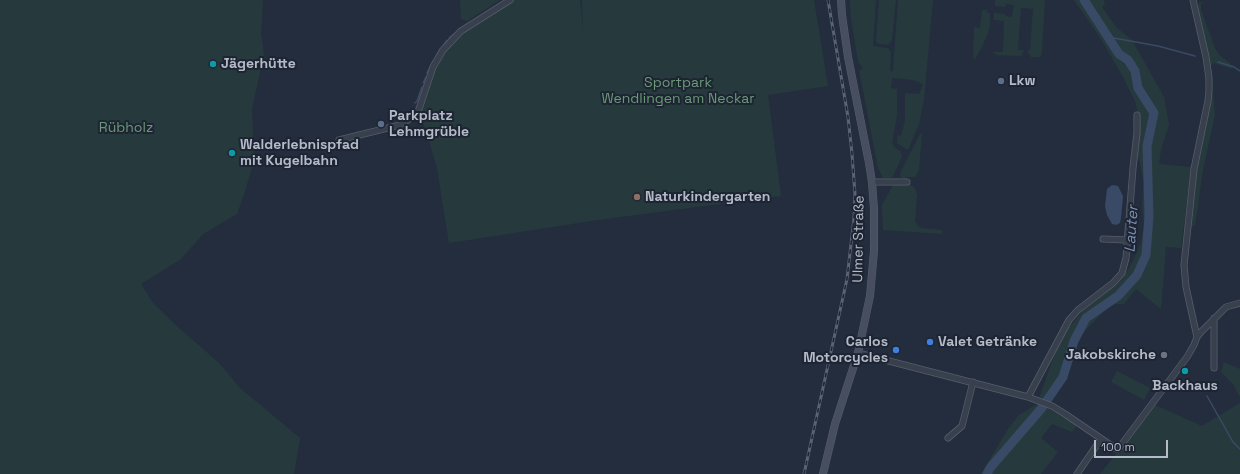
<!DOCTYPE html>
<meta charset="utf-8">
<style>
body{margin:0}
#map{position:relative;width:1240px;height:474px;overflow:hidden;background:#242d3d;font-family:"Space Grotesk",sans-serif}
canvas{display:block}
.scale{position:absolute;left:1094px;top:440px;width:74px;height:18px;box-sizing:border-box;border:2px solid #b4bac8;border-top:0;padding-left:5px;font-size:12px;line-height:14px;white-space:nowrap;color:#b4bac8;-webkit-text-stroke:3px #1d2432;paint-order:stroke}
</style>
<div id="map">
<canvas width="1240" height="474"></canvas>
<div class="scale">100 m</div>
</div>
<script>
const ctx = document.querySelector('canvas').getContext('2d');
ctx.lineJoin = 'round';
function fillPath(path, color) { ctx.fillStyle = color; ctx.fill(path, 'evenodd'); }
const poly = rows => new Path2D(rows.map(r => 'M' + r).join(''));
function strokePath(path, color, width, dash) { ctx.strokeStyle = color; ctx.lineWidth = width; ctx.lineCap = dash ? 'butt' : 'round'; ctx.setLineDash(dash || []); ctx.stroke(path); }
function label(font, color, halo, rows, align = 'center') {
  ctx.font = font + ' "Space Grotesk",sans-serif'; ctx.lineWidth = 4; ctx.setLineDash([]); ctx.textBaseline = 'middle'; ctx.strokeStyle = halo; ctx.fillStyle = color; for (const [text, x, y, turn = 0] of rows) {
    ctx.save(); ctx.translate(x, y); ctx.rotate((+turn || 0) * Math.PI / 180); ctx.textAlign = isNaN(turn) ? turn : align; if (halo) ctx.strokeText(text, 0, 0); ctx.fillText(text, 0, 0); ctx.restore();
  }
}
fillPath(poly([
 [0,0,263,0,261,33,264,54,252,109,254,161,245,191,237,214,203,234,181,259,141,284,153,303,179,328,219,363,240,388,300,438,294,474,0,474],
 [460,0,500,0,467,21,461,19],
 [510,0,580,0,583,30,582,0,814,0,828,86,768,95,781,196,598,220,449,243,437,168,425,127,421,121,414,116,433,67,443,50,461,31],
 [850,0,876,0,873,46,887,48,889,49,891,53,890,71,893,72,898,0,933,0,924,100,919,124,908,150,898,144,897,142,898,135,901,136,905,121,905,93,919,94,923,85,919,82,913,80,892,78,892,79,891,88,897,89,897,115,892,143,895,148,900,151,902,157,892,178,883,178,878,168,859,70,863,69,858,61,851,19],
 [879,0,896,0,892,40,890,43,888,45,879,44,876,41],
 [995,0,1045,0,1042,52,1041,56,1039,57,1031,57,1028,53,1028,50,1030,50,1033,9,1021,8,1018,50,1024,50,1022,55,1020,56,997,55,992,52,1003,52,1004,21,994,20,994,13,1005,14,1005,16,1012,17,1014,5,1006,4,1005,7,995,6],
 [1074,0,1104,0,1105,4,1102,7,1116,27,1132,40,1164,97,1169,125,1161,149,1159,164,1191,167,1181,248,1166,247,1161,309,1136,289,1124,304,1111,304,1080,336,1070,367,1050,401,1049,409,1077,425,1072,432,1052,424,1041,438,1058,452,1041,474,981,474,1008,429,1019,415,1037,404,1055,353,1068,329,1082,312,1121,280,1130,267,1141,243,1144,224,1142,205,1144,182,1140,163,1137,155,1139,116,1135,101,1123,77,1101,39],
 [1202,2,1204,2,1201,4,1201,10,1215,48,1219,55,1230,63,1232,69,1214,63,1212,64,1211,66,1215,115,1203,170,1195,226,1188,225,1194,171,1211,92,1197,9,1199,3],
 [982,10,987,10,987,13,990,13,990,24,988,33,982,47,975,59,973,58,974,27,980,28],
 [920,134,922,134,919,169,917,174,915,177,906,177,905,179,901,178,900,176,901,171],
 [893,185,911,185,914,187,917,195,915,221,917,225,921,228,942,230,942,234,883,230,882,205],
 [1224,362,1240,369,1240,397,1233,384,1221,372],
 [1117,371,1150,388,1144,400,1111,382],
 [1240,403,1240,474,1100,474,1155,405,1202,426]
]), '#263a3e');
fillPath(poly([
 [1112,185,1118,186,1123,196,1121,218,1120,223,1116,225,1112,224,1107,215,1105,206,1107,189]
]), '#394a66');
strokePath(poly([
 [1108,37,1158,46,1195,56],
 [449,38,455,33],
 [443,46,447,40],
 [435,58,440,49],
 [1218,62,1234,67,1240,71],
 [427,73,433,61],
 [423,83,426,77],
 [415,103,417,101,422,87],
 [1207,396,1233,442,1240,449]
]), '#394a66', 1.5);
strokePath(poly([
 [987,474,990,468,1041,409,1063,377,1074,341,1086,318,1118,296,1137,275,1146,255,1149,216,1147,146,1154,113,1138,88,1135,71,1128,60,1119,54,1084,0]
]), '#394a66', 9);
const minor = poly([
 [1193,0,1206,57,1209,78,1209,90,1208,101,1194,169,1184,265,1186,287,1197,337],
 [339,140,400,125,414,116,419,109,433,67,443,50,461,31,510,0],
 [872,182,907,182],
 [1103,239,1127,240],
 [1214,318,1214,368],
 [858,353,1028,397,1052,406,1065,414,1115,448,1117,449,1119,448,1187,357,1194,345,1197,337,1201,332,1226,307,1240,303],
 [1028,397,1069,320,1078,310,1113,283,1122,273,1126,258,1133,168,1137,133,1137,115],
 [948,438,962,426,973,382],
 [1077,474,1101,439]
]);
const secondary = poly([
 [823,474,835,424,858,353,870,296,874,251,874,209,872,182,869,163,848,57,842,15,841,0]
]);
strokePath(minor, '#565d6b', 7);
strokePath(secondary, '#565d6b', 8);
strokePath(minor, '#383f4d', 5.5);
strokePath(secondary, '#464e60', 7);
const rail = poly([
 [804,474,847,279,854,218,855,194,852,154,848,117,828,0]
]);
strokePath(rail, '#5a6374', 3);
strokePath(rail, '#1d2432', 1.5, [4.5]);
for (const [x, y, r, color] of [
 [213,64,4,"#0f9aa8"],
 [1001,81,4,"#5c6f8a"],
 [381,124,4,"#5c6f8a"],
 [232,153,4,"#0f9aa8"],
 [637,197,4,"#8d6e63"],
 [930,342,4,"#3f7fe0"],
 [896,350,4,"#3f7fe0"],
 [1164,355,4,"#6b7280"],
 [1185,371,4,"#0f9aa8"]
]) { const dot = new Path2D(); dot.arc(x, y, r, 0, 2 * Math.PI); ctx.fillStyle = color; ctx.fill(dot); strokePath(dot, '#1d2432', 1.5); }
label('bold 14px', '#b4bac8', '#1d2432', [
 ["Jägerhütte",221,64],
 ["Lkw",1009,81],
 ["Parkplatz",389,116],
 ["Lehmgrüble",389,132],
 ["Walderlebnispfad",240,145],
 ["mit Kugelbahn",240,161],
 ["Naturkindergarten",645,197],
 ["Carlos",888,342,"right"],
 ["Motorcycles",888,358,"right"],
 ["Valet Getränke",938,342],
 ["Jakobskirche",1156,355,"right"],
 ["Backhaus",1185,386,"center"]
], 'left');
label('14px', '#6b9978', '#1d2432', [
 ["Sportpark",678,83],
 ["Wendlingen am Neckar",678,99],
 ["Rübholz",126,128]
]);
label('14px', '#b4bac8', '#1d2432', [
 ["Ulmer Straße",859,239,-89]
]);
label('italic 15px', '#7c8fb0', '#1d2432', [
 ["Lauter",1132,229,-86]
]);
</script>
